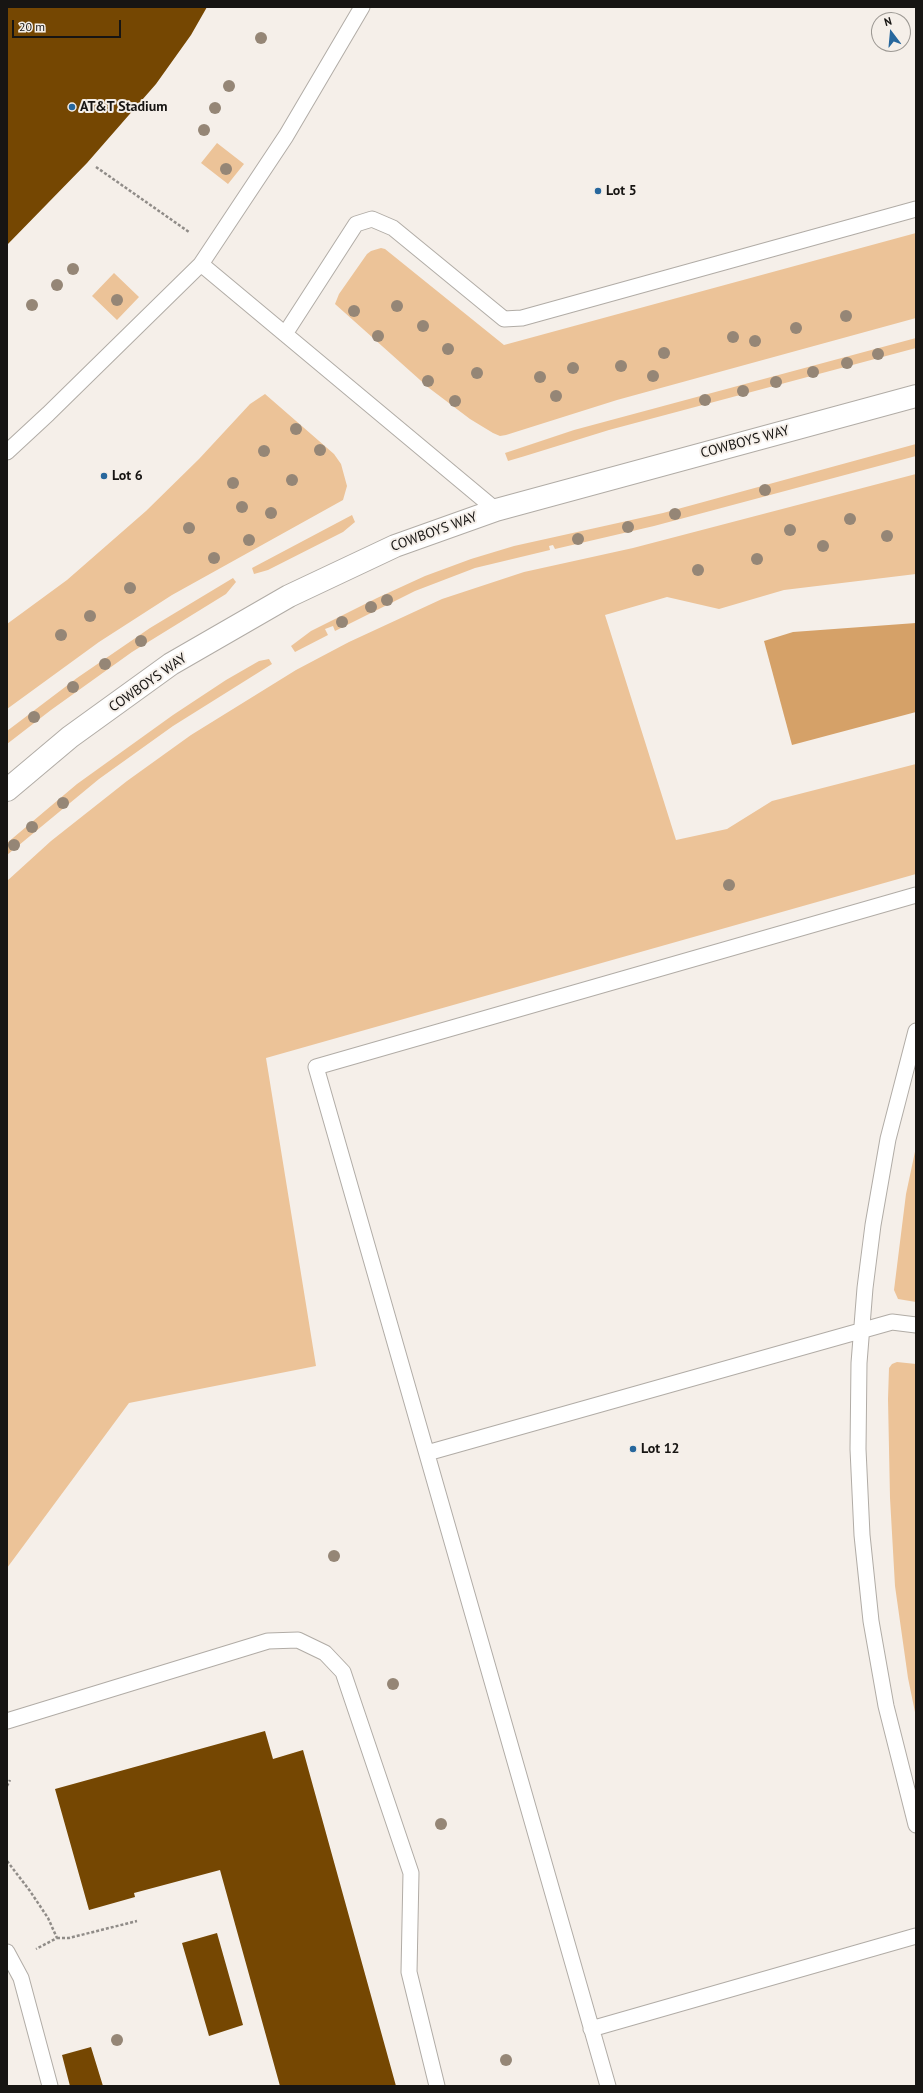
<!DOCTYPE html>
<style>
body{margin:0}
#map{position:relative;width:923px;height:2093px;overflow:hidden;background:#f5efe9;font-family:"PT Sans",sans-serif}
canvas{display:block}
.frame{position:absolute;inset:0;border:8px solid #171513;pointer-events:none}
.north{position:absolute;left:871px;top:12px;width:40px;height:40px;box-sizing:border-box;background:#f5efe9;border:1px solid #9c9893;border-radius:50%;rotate:344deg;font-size:11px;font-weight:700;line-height:16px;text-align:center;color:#171513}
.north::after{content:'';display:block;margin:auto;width:14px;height:18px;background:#27679d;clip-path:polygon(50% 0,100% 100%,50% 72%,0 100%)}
.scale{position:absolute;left:12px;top:20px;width:109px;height:18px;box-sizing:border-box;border:2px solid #171513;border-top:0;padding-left:5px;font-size:12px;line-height:14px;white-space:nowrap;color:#171513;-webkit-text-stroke:3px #f5efe9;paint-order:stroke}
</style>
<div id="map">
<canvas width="923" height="2093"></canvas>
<div class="frame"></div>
<div class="north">N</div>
<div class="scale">20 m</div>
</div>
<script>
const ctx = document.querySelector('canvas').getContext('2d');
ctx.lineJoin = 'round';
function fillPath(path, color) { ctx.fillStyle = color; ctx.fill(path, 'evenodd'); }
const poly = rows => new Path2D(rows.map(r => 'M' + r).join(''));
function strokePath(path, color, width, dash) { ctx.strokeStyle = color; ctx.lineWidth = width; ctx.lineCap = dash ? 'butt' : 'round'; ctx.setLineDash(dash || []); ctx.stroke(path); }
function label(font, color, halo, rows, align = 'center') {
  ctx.font = font + ' "PT Sans",sans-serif'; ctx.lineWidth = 4; ctx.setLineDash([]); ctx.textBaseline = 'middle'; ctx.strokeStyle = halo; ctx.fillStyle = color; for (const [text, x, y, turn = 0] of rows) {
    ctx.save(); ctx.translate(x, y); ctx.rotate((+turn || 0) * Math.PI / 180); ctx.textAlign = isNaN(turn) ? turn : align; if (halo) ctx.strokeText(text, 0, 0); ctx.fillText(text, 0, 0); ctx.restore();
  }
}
fillPath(poly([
 [217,143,244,164,228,184,201,163],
 [916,233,916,318,617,400,506,435,500,436,493,433,470,419,429,388,335,304,339,294,367,254,371,251,381,248,385,249,504,345],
 [114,273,139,297,117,320,92,296],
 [916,338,916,348,609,430,525,456,508,461,505,453,574,430],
 [265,394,334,454,341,464,347,486,343,500,172,595,99,642,7,709,7,624,67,580,146,511,199,459,250,404],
 [916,444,916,456,654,526,555,549,553,545,549,546,550,550,475,568,415,591,335,631,333,626,325,629,328,635,295,652,291,646,311,631,377,598,425,576,471,559,514,546,663,513],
 [916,474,916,574,784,590,719,609,667,597,605,615,676,840,727,829,772,801,916,764,916,874,266,1058,316,1366,129,1403,7,1568,7,881,51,841,127,781,191,735,296,670,349,642,442,599,524,572,633,548],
 [352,515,355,522,343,532,268,570,254,574,252,568],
 [233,578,236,582,226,594,132,652,51,710,7,744,7,731,77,678,150,628],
 [269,659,272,664,173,726,99,779,7,855,7,843,77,784,173,715,226,680,259,661],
 [916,1147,916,1302,898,1299,894,1290,906,1194],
 [897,1362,916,1364,916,1717,908,1678,895,1586,890,1498,888,1399,889,1368,892,1364]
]), '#ecc398');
fillPath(poly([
 [916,623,916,712,792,745,764,641,793,632]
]), '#d5a168');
fillPath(poly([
 [7,7,207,7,191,35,156,84,87,163,7,245],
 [265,1731,273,1759,303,1750,396,2086,280,2086,220,1870,134,1893,135,1897,89,1910,55,1789],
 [217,1933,243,2025,209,2036,182,1943],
 [91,2047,103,2086,70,2086,62,2055]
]), '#754702');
const service = poly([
 [201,264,496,510],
 [285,334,356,224,372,219,393,228,504,319,522,318,916,209],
 [7,452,48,414,201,264,286,136,362,7],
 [916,1031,888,1139,873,1225,865,1288,859,1363,858,1449,862,1535,871,1621,886,1706,916,1825],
 [427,1453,892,1322,916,1325],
 [7,1721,268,1641,298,1640,325,1653,343,1672,411,1873,409,1972,437,2086],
 [7,1952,21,1978,50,2086],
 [591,2029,916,1936],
 [608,2086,316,1067,916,895]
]);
const tertiary = poly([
 [7,790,70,737,171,664,289,596,395,546,496,510,916,396]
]);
strokePath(service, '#b1aca6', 17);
strokePath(tertiary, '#b1aca6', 24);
strokePath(poly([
 [96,167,189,232],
 [7,1786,10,1780],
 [7,1861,30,1891,48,1918,57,1938,36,1949],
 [57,1938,69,1938,137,1921]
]), '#908c88', 2.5, [3, 2]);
strokePath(service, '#fff', 15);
strokePath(tertiary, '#fff', 22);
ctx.fillStyle = '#958676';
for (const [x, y] of [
 [261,38],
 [229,86],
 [215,108],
 [204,130],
 [226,169],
 [73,269],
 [57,285],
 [117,300],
 [32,305],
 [397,306],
 [354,311],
 [846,316],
 [423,326],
 [796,328],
 [378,336],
 [733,337],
 [755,341],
 [448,349],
 [664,353],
 [878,354],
 [847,363],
 [621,366],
 [573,368],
 [813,372],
 [477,373],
 [653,376],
 [540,377],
 [428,381],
 [776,382],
 [743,391],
 [556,396],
 [705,400],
 [455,401],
 [296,429],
 [320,450],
 [264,451],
 [292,480],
 [233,483],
 [765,490],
 [242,507],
 [271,513],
 [675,514],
 [850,519],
 [628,527],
 [189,528],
 [790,530],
 [887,536],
 [578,539],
 [249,540],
 [823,546],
 [214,558],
 [757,559],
 [698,570],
 [130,588],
 [387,600],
 [371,607],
 [90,616],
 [342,622],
 [61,635],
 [141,641],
 [105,664],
 [73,687],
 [34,717],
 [63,803],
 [32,827],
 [14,845],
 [729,885],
 [334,1556],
 [393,1684],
 [441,1824],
 [117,2040],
 [506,2060]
]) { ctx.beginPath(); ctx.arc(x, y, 6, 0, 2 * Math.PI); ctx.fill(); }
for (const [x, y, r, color] of [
 [72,107,4,"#27679d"],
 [598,191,4,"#27679d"],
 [104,476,4,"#27679d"],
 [633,1449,4,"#27679d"]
]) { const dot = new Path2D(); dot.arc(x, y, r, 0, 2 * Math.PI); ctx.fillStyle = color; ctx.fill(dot); strokePath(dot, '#f5efe9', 1.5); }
label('bold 14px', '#171513', '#f5efe9', [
 ["AT&T Stadium",80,107],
 ["Lot 5",606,191],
 ["Lot 6",112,476],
 ["Lot 12",641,1449]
], 'left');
label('14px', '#171513', '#f5efe9', [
 ["COWBOYS WAY",745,442,-15],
 ["COWBOYS WAY",434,532,-20],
 ["COWBOYS WAY",148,683,-35]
]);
</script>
